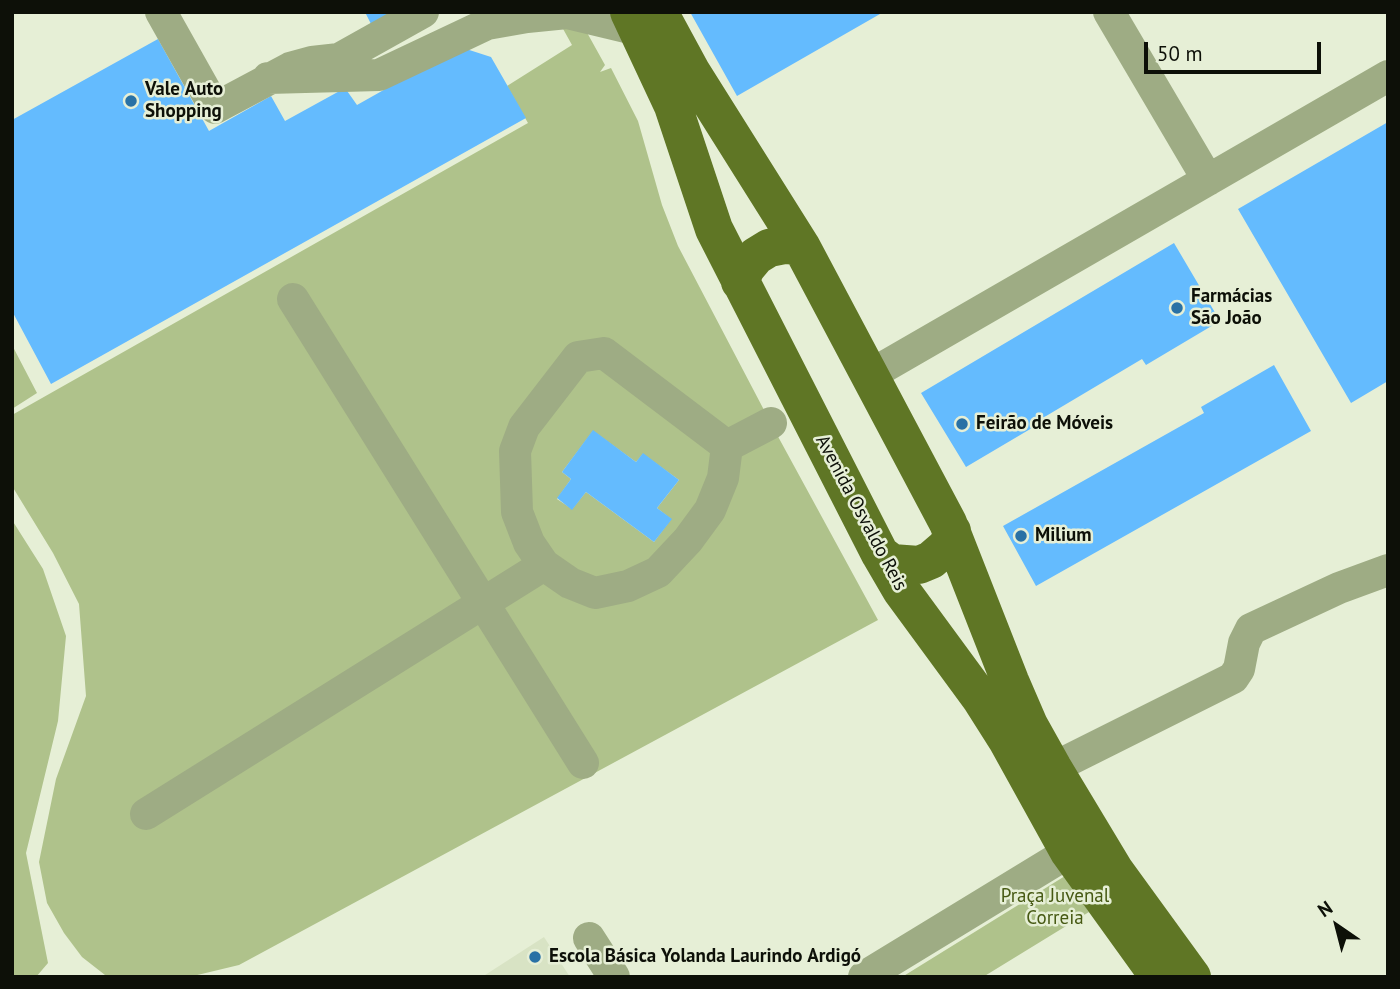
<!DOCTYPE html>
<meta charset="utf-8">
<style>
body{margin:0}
#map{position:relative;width:1400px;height:989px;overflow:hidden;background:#e6efd6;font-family:"PT Sans",sans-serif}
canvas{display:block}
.frame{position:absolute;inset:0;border:14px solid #0d1008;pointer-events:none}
.north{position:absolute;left:1302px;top:891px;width:70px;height:70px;-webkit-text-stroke:5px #e6efd6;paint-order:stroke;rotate:325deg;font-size:19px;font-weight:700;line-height:28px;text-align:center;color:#0d1008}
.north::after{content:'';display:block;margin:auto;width:24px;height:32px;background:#0d1008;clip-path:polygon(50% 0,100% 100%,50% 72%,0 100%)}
.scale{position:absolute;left:1144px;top:42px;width:177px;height:32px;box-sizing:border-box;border:4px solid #0d1008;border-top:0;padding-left:9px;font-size:21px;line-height:24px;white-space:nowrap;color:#0d1008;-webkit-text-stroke:5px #e6efd6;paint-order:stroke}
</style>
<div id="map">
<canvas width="1400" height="989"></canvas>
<div class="frame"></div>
<div class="north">N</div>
<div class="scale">50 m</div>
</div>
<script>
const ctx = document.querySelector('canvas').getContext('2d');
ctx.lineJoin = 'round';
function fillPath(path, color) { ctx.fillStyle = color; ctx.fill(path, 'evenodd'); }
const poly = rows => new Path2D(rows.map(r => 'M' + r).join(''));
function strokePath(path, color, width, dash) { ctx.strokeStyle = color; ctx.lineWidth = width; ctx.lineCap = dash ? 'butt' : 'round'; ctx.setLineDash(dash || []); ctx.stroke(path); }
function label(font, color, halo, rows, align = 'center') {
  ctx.font = font + ' "PT Sans",sans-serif'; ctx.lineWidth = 5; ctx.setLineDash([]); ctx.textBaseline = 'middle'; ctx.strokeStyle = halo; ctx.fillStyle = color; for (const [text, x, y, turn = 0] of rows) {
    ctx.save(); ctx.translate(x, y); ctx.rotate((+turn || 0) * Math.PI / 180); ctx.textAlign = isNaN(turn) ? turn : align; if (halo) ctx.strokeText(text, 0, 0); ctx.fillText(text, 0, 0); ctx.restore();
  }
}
fillPath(poly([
 [544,937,570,977,482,977]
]), '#d8e3c4');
fillPath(poly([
 [562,27,585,29,605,65,600,72,611,68,638,121,662,205,678,246,775,431,878,620,239,965,189,977,105,975,82,957,64,933,47,903,39,862,56,779,86,696,79,604,53,553,12,486,12,415,528,123,507,86,572,45],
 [593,431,636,462,643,454,679,480,657,508,671,519,654,542,586,492,572,509,557,499,571,479,562,472],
 [12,345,37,393,12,409],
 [12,520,43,569,66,636,58,721,26,853,48,963,36,977,12,977],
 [1065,876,1089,912,983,977,902,977]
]), '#afc28b');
fillPath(poly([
 [365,12,397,12,372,26],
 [690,12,879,12,880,14,737,96],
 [158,39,209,131,271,96,285,121,345,88,357,105,460,47,491,57,526,118,51,384,12,311,12,120],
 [1388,122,1388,381,1351,403,1238,209],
 [1174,243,1220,321,1146,365,1142,359,1031,425,1032,428,966,467,921,393],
 [1274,365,1311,431,1036,586,1003,526,1204,413,1201,407],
 [593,430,636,462,643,453,679,480,657,508,672,519,654,542,586,492,572,510,557,498,571,479,562,472]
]), '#64bbfe');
strokePath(poly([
 [161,12,215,108,290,68,312,62,339,59,423,12],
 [1109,12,1208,180],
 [268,78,379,75,487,24,527,17,567,13,638,30],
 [293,299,583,763],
 [604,353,727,446,723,478,710,510,688,540,658,572,628,586,595,593,570,583,544,565,529,543,517,512,515,451,524,427,578,357,604,353],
 [870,375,1388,76],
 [727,446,771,423],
 [1053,768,1233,678,1239,669,1244,643,1251,629,1339,588,1388,570],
 [146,814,544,565],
 [589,938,614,977],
 [864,977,1069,852]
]), '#9eac84', 32);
strokePath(poly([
 [629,12,673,106,714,229,880,554,901,590,981,699,1007,740,1069,852,1159,977],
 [659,12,691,71,801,246,948,523,1010,681,1029,725,1053,768,1115,871,1192,977],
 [740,282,746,268,756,256,769,248,784,245,801,246],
 [880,554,892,563,919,565,931,560,945,548,950,541,952,531]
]), '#5f7625', 38);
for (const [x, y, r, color] of [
 [131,101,7,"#2971a5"],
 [1177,308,7,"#2971a5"],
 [962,424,7,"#2971a5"],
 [1021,536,7,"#2971a5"],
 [535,957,7,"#2971a5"]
]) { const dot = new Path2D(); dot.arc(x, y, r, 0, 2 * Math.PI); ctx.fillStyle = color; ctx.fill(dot); strokePath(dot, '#e6efd6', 2.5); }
label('bold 19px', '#0d1008', '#e6efd6', [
 ["Vale Auto",145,90],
 ["Shopping",145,112],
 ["Farmácias",1191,297],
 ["São João",1191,319],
 ["Feirão de Móveis",976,424],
 ["Milium",1035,536],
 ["Escola Básica Yolanda Laurindo Ardigó",549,957]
], 'left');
label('19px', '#0d1008', '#e6efd6', [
 ["Avenida Osvaldo Reis",861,513,62]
]);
label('19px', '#465913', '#e6efd6', [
 ["Praça Juvenal",1055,897],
 ["Correia",1055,919]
]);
</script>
